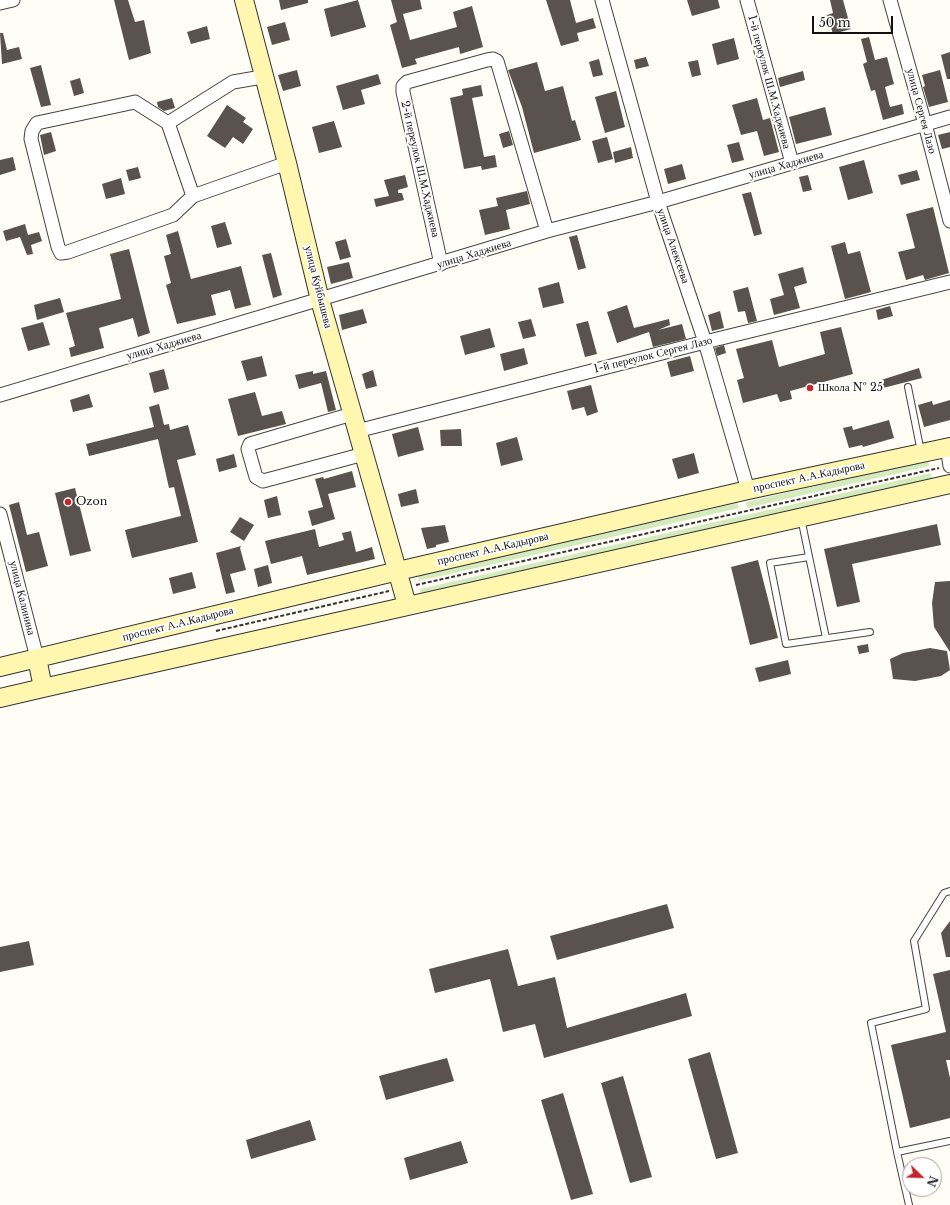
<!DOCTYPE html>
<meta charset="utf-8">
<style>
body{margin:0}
#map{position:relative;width:950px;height:1205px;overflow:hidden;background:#fffdf5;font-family:"Libre Baskerville",serif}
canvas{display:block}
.north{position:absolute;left:902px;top:1157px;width:40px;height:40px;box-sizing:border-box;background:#fff;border:1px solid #a0a0a0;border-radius:50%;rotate:113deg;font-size:11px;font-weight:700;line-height:16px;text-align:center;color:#111}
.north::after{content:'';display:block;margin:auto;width:14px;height:18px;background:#c4262e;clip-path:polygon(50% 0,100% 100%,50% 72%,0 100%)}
.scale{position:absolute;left:812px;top:16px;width:81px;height:18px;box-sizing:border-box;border:2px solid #111;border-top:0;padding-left:5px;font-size:12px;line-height:14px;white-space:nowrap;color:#111;-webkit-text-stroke:3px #fff;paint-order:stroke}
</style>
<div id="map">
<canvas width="950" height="1205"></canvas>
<div class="north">N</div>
<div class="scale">50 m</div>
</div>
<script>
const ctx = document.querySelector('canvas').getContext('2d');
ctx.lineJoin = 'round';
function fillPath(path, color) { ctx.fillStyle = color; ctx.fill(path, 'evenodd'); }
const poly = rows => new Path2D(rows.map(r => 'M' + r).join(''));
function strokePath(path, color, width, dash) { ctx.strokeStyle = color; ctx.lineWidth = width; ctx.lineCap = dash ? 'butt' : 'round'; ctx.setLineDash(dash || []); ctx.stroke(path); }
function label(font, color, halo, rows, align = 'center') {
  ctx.font = font + ' "Libre Baskerville",serif'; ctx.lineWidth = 4; ctx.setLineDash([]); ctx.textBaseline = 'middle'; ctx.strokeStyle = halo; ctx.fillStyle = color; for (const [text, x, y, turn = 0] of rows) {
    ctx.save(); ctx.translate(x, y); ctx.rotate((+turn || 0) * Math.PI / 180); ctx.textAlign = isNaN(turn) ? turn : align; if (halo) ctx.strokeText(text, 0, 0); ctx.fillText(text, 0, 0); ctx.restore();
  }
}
fillPath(poly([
 [928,460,929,466,747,508,746,502],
 [931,473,932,479,421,595,420,589],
 [737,503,739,508,419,581,418,576]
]), '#d5ebbd');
fillPath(poly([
 [114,0,128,0,135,22,144,20,151,53,129,60],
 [279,0,308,0,308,3,281,10],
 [358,0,366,27,331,37,324,9],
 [391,0,420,0,422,9,403,14,410,40,457,27,453,12,472,6,483,47,460,54,459,47,415,59,417,64,402,68,390,25,397,22],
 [546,0,570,0,576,23,593,18,596,28,577,33,579,41,561,46],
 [687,0,718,0,720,8,692,16],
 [830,0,843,0,851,29,833,34,827,15,833,13],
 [285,22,290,40,272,45,267,27],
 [207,26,210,39,191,44,187,32],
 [0,33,3,33,7,50,19,47,22,59,2,64],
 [869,37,875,60,887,57,894,84,885,87,890,107,902,104,904,114,883,120,875,90,871,91,863,64,867,62,861,39],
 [734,38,739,59,717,65,712,44],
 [950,52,950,79,947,79,941,55],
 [646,57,649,66,636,69,634,60],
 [599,59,603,75,593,77,589,62],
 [698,60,701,75,692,77,688,62],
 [537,62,545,91,563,86,572,121,575,120,581,140,534,153,522,107,508,70],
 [41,65,51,105,41,107,30,68],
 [297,70,301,86,283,91,278,75],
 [940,70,948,102,929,107,923,87,925,86,922,75],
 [803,71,805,80,780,87,778,78],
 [378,74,381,84,361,90,365,104,343,110,336,86],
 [80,78,84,93,74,96,70,81],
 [481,85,483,96,472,98,484,157,495,155,497,167,482,170,481,166,464,169,450,98,463,95,462,89],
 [616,91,625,127,605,133,595,97],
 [172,98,175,108,164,111,158,107,157,102],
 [757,98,763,120,770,118,779,152,764,156,757,131,741,135,732,105],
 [227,105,246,118,243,122,253,129,243,144,233,137,225,148,207,136],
 [825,107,832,135,796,144,789,117],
 [334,121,342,147,319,153,312,127],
 [509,131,513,145,503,148,499,134],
 [51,132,56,151,44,155,40,135],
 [950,132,950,147,942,149,938,135],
 [607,137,613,159,598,163,592,141],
 [739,142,744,160,732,163,727,145],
 [631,147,633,158,615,163,613,152],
 [13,157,16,170,0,175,0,160],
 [864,160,873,193,848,200,839,167],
 [682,164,686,179,668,184,664,169],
 [138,167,141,178,129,181,126,170],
 [917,170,920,180,901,185,898,175],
 [405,175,408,187,398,190,398,193,402,193,404,200,376,207,374,199,389,196,384,180],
 [808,175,812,190,803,192,799,177],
 [121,178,125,194,106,199,102,184],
 [527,191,530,204,506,210,510,229,485,235,479,210,498,206,496,198],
 [751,192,762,234,754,236,742,194],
 [933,207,949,273,925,280,923,275,906,280,898,252,915,248,906,214],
 [225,222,232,244,217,248,211,226],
 [25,224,28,235,39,232,42,241,31,245,33,254,27,255,20,237,6,241,3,231],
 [178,231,191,279,241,266,251,305,235,309,230,290,211,295,216,315,177,324,166,285,171,283,164,256,171,254,166,235],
 [577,235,586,268,578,270,569,237],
 [346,239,351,257,340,260,335,242],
 [845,242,848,254,860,251,871,292,845,299,831,246],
 [129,249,150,333,138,337,133,318,99,328,104,348,71,357,69,348,75,346,66,313,121,299,110,254],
 [271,253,282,295,273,298,262,255],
 [349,262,353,278,331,284,327,267],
 [803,267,807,283,794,287,800,308,774,315,770,299,784,295,778,274],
 [559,282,564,303,543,308,538,288],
 [748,287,757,321,748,323,745,311,738,312,733,291],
 [60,298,64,312,37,320,34,305],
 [627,305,634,328,669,319,670,325,658,330,682,324,686,339,653,347,649,332,617,343,607,312],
 [890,306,893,316,878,320,876,310],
 [363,309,367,323,342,330,339,315],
 [720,311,724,328,712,331,708,315],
 [531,319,536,336,523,339,518,322],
 [588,321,597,354,585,357,576,324],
 [43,322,50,345,28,351,21,328],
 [841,327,853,374,790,391,792,399,780,402,777,394,743,403,737,380,744,378,736,349,772,340,779,367,825,354,820,332],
 [490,328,495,347,465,355,460,336],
 [724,345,726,353,717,356,715,348],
 [524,348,528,364,504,371,500,354],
 [262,356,267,376,247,381,241,361],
 [690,356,694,371,671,377,667,362],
 [919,368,922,378,883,388,881,380],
 [164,369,169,389,154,393,149,373],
 [373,370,377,386,366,389,362,374],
 [313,371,313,374,326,371,336,410,328,412,321,383,299,389,295,375],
 [591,385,598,412,587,416,584,407,572,410,567,391],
 [255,392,262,416,282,411,286,424,238,436,228,399],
 [89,394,93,407,73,412,70,400],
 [950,400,950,420,924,427,918,405,932,401,933,405],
 [159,404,164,425,169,424,170,430,188,425,196,455,177,460,198,542,132,558,125,530,181,516,174,487,169,488,158,439,89,456,86,444,154,427,149,407],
 [889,420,894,438,863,447,862,445,849,448,843,428,852,426,853,430],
 [418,427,424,450,398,457,392,434],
 [461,429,462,446,441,446,440,430],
 [517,437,523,460,501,466,496,443],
 [694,453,699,473,678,479,672,459],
 [234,454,237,467,219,472,216,459],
 [352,471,356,487,328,494,335,519,312,526,308,511,323,507,315,479,323,477,324,479],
 [75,488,91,551,70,556,55,493],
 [416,489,419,503,401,507,398,494],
 [277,496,281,515,268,518,264,500],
 [19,502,27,535,39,532,48,566,26,572,9,505],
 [240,517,254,525,244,541,230,532],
 [937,524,941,545,852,564,860,602,837,607,824,549],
 [445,525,449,542,436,545,436,547,427,549,421,528],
 [315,529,319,547,344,540,342,533,351,531,356,552,372,547,375,559,307,575,302,556,271,564,265,541],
 [241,546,240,548,246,570,230,574,235,592,226,594,216,553],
 [758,560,778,638,750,645,731,567],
 [268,565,272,583,258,587,254,569],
 [192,572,196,588,173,594,169,578],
 [950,581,950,652,934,627,932,603,935,582],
 [868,644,869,652,859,654,857,646],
 [930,648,947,651,950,670,941,676,915,681,893,679,890,659,903,653],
 [788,660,791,674,759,682,755,668],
 [667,904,674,928,557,960,550,936],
 [950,921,950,957,946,957,941,933],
 [29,941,34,965,0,972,0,947],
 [508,949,518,986,555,977,567,1028,686,993,692,1016,544,1058,535,1024,503,1032,490,979,435,993,429,969],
 [950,970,950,1060,946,1060,950,1078,950,1118,910,1128,891,1045,946,1032,933,974],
 [710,1052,738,1153,716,1159,688,1059],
 [447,1058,454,1081,386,1100,379,1076],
 [623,1076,652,1177,630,1183,601,1083],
 [563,1093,593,1194,571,1200,541,1100],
 [310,1120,316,1140,251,1159,246,1140],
 [461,1141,468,1163,410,1180,404,1158]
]), '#5a524d');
const lane = poly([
 [908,387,921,452],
 [801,518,826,638],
 [809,557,770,563,786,644,870,632],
 [950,891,944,893,914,941,926,1009,871,1023,897,1152,950,1141],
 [897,1152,909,1205]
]);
const street = poly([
 [602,0,658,202,705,342,748,490],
 [747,0,792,163],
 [890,0,925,124,950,221],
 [0,3,13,0],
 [168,123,233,82,262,77],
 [193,196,168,123,135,102,37,123,32,131,31,139,58,247,61,253,68,252,173,215,193,196,287,163],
 [441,264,403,92,403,86,407,82,487,60,493,59,497,61,547,231],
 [0,395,547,231,658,202,950,117],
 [352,414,250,444,248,449,256,477,263,481,364,454],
 [357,431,705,342,950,282],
 [947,447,950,466],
 [0,514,37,658]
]);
const secondary = poly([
 [244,0,287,163,320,300,407,605],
 [0,667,398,571,748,490,950,447],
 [43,688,950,484],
 [0,698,43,688,37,658]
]);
strokePath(lane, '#444', 8);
strokePath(street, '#444', 15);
strokePath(secondary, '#333', 20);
strokePath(poly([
 [416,585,939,468],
 [216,631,389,591]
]), '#333', 2, [4, 2]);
strokePath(lane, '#fff', 6);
strokePath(street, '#fff', 13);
strokePath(secondary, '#fff6b0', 18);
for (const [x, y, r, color] of [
 [810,388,4,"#c4262e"],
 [68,502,4,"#c4262e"]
]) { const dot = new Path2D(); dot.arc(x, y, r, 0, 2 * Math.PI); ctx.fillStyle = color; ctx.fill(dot); strokePath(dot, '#fff', 1.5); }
label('11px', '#111', '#fff', [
 ["1-й переулок Ш.М.Хаджиева",769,82,75],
 ["улица Сергея Лазо",921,111,75],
 ["улица Хаджиева",786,165,-16],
 ["2-й переулок Ш.М.Хаджиева",420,169,77],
 ["улица Алексеева",673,246,71],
 ["улица Хаджиева",474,254,-17],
 ["улица Куйбышева",318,287,76],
 ["улица Хаджиева",164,346,-16],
 ["1-й переулок Сергея Лазо",653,355,-14],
 ["проспект А.А.Кадырова",809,477,-12],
 ["проспект А.А.Кадырова",493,549,-13],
 ["улица Калинина",22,598,76],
 ["проспект А.А.Кадырова",178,624,-14]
]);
label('11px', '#111', '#fff', [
 ["Школа № 25",818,388],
 ["Ozon",76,502]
], 'left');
</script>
